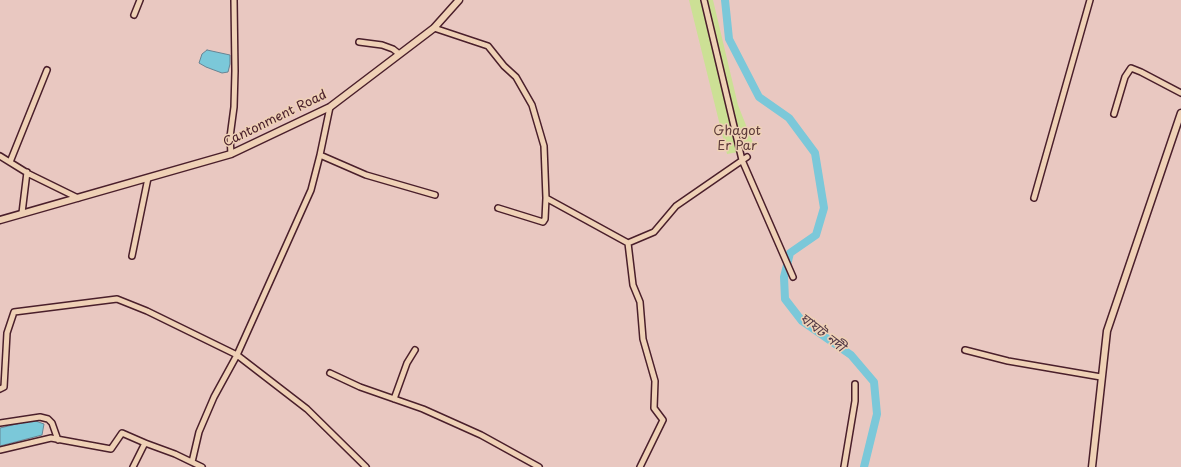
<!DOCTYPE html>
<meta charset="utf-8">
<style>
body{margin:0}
canvas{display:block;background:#e9c8c1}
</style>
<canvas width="1181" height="467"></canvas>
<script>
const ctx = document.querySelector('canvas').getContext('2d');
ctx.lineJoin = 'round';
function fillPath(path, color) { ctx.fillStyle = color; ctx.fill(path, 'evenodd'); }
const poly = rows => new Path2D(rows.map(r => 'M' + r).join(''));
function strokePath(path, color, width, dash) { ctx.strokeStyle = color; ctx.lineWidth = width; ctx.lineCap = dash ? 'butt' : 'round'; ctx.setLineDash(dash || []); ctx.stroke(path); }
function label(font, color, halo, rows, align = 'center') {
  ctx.font = font + ' "Playpen Sans","Noto Sans Bengali",sans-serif'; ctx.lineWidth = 3; ctx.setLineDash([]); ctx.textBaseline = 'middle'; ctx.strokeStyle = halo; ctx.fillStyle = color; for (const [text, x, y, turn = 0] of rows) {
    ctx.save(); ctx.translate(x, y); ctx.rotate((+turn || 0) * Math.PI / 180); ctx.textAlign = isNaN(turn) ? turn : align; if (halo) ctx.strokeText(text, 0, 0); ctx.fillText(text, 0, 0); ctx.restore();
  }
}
fillPath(poly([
 [689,0,713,0,738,105,755,148,750,150,727,154]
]), '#cce095');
const water = poly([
 [207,50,230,55,230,64,228,72,222,73,206,67,199,63,202,54,207,50],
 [33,420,44,424,42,435,0,446,0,428,33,420]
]);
fillPath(water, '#7bc8d9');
strokePath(water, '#678493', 1);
strokePath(poly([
 [725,0,729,39,759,97,789,118,815,153,824,208,816,235,790,253,784,277,785,299,802,321,851,355,874,382,877,414,864,467]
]), '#7bc8d9', 8);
const minor = poly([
 [704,0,742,160,793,277],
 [134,15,140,0],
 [434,28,488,46,504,66,516,77,532,105,544,146,546,198,628,243,654,232,676,206,747,157],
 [359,42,382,45,393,49,398,53],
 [1114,114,1125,77,1131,68,1141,72,1181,93],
 [231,154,230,137,234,107,235,71,234,0],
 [320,155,366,175,435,195],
 [0,156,29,174,78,198],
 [10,162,47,70],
 [1034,198,1090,0],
 [498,208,543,222,545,219,546,198],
 [22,213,27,172],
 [628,243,633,285,640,302,643,339,655,381,654,408,663,420,640,467],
 [132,256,148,178],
 [965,350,1008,361,1101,377],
 [330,373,360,387,423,409,481,435,539,467],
 [0,389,4,387,7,333,14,312,117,299,147,311,237,355,307,409,366,467],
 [394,399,407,363,415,350],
 [0,423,40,417,48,419,52,423,58,440],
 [0,450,51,438,111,449,122,433,145,443],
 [192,462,199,432,214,397,237,355,311,190,320,155,330,107],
 [133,467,145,443,175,454,202,467],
 [844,467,855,401,855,384]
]);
const tertiary = poly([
 [0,220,231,154,330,107,434,28,459,0],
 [1092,467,1107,331,1181,113]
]);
strokePath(minor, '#4a1f2b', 8);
strokePath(tertiary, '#4a1f2b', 9);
strokePath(minor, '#efd1b6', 5);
strokePath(tertiary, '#efd1b6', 6);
label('13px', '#4a1f2b', '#efd1b6', [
 ["Cantonment Road",275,119,-26]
]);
label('13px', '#5e3c3b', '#efd1b6', [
 ["Ghagot",737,131],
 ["Er Par",737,146]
]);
label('italic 14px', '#513845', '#efd1b6', [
 ["ঘাঘট নদী",822,333,38]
]);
</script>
